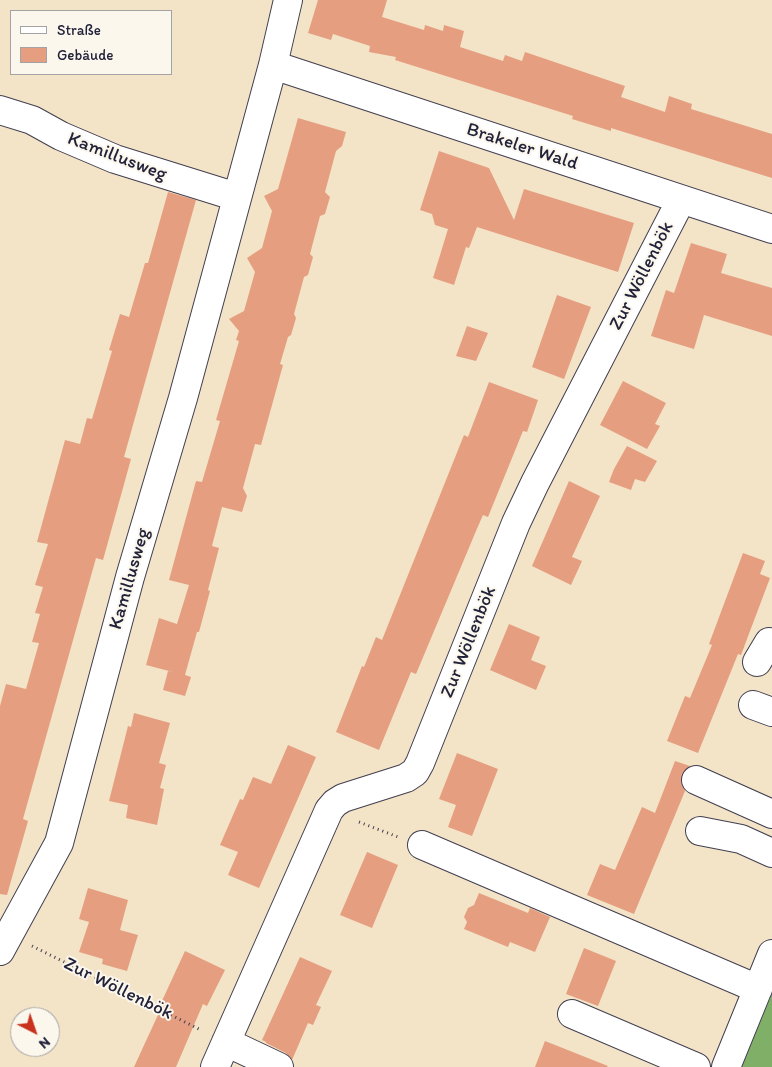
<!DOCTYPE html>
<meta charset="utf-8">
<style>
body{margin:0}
#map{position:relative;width:772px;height:1067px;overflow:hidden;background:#f3e3c7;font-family:Itim,sans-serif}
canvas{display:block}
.legend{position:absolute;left:10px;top:10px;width:162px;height:65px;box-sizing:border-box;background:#fbf7ec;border:1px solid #a4a2a5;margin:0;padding:6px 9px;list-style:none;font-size:15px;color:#22223b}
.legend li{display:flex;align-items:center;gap:10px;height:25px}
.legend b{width:25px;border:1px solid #a4a2a5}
.north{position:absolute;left:10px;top:1007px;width:50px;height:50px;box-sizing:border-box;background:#fbf7ec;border:1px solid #a4a2a5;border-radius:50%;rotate:139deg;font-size:14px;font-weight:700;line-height:20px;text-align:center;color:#22223b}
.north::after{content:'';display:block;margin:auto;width:18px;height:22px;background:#c8321e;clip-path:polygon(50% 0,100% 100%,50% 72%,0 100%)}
</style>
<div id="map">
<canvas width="772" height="1067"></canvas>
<ul class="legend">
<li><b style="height:6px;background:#fff"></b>Straße</li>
<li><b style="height:14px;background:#e59f80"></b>Gebäude</li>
</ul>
<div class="north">N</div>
</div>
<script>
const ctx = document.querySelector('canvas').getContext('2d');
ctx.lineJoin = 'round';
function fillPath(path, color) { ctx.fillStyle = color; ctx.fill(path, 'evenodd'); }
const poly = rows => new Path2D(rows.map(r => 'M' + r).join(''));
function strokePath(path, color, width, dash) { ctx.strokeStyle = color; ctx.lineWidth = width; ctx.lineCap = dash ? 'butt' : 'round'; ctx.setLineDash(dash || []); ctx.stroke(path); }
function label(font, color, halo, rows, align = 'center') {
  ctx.font = font + ' Itim,sans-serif'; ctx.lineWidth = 4; ctx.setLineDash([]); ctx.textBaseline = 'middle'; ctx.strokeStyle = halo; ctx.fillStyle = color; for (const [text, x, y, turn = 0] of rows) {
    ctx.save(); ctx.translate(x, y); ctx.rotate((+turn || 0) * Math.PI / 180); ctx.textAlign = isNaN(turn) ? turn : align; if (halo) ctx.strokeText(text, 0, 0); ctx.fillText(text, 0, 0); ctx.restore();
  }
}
fillPath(poly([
 [772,958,772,1067,727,1067]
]), '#80b068');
fillPath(poly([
 [318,0,387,0,382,17,424,30,425,25,443,31,444,25,464,31,460,47,503,61,505,55,522,61,525,52,625,86,621,97,665,112,669,96,692,104,691,109,772,134,772,178,611,128,611,131,572,119,573,116,395,60,396,57,369,52,370,46,333,34,331,40,308,33],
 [298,118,346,132,342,146,336,151,325,192,330,197,325,214,320,216,310,254,313,257,308,275,304,277,294,314,296,318,291,335,288,337,280,364,283,365,261,445,255,444,243,488,247,496,242,512,222,507,212,546,219,548,208,590,210,591,199,632,197,632,185,675,191,677,185,696,163,690,168,671,173,672,146,665,159,618,177,624,189,585,169,580,196,481,202,482,220,421,216,420,239,341,236,340,239,331,229,319,244,311,255,272,247,258,262,248,272,211,264,196,278,189],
 [439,151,489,168,514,220,524,189,634,223,618,272,477,227,469,248,466,247,454,285,433,278,448,229,435,225,432,214,420,210],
 [168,192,196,200,124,457,131,459,103,560,96,558,23,819,28,821,7,895,0,894,0,706,6,684,26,689,39,643,32,642,40,614,35,613,43,587,35,585,48,544,37,542,65,440,80,444,87,418,92,419,112,351,109,350,120,314,129,317,145,263,148,263],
 [691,243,727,254,721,273,772,288,772,336,704,315,694,349,651,336,666,290,674,293],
 [557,295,591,307,564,379,532,367],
 [467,326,488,333,476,361,456,356],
 [623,381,666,403,655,424,660,426,647,449,600,425],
 [489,382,538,400,527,432,523,431,488,517,483,515,476,531,416,674,411,672,379,750,336,732,362,666,364,667,376,637,382,640,464,435,468,437],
 [627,446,657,461,645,482,635,479,631,490,609,482,614,469],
 [569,481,600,496,572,557,582,561,571,585,532,566],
 [743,553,765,561,760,574,770,578,741,655,738,654,698,753,667,741,685,696,690,698,712,645,709,644],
 [509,624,540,637,531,660,546,666,536,690,490,670],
 [134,713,170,723,159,763,166,765,160,788,164,789,157,825,126,818,128,805,109,801,128,726,131,727],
 [288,745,316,757,259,888,228,875,238,852,220,845,240,799,243,800,253,777,271,784],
 [457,753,498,769,472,836,448,827,456,805,439,799],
 [675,761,690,766,682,774,681,782,685,791,634,914,587,895,600,864,615,870,642,807,655,813],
 [367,852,398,865,372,928,340,915],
 [88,888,128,900,120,930,138,935,127,971,102,964,103,959,79,952,89,922,79,919],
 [479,893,528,913,530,908,550,917,535,952,510,942,508,947,464,929,467,922,464,917,468,908,474,905],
 [584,948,616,961,598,1006,566,994],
 [185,951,225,970,207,1006,203,1004,176,1067,134,1067,163,1004,161,1003],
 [300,957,332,971,316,1005,321,1007,313,1025,308,1023,292,1060,286,1053,266,1043,266,1042,262,1040],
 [545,1041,608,1066,607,1067,535,1067]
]), '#e59f80');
const minor = poly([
 [273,65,772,229],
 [0,110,32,120,61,136,115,159,237,197],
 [757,662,769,642,772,643],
 [753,705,772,712],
 [696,780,772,814],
 [700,831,741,839,772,853],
 [422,845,758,989],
 [0,951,59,843,130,577,183,398,273,65,288,0],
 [572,1014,696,1067],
 [226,1042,279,1067],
 [215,1067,329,810,335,803,343,798,406,778,415,772,420,763,516,523,535,483,681,200],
 [726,1067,772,954]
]);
strokePath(minor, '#413f50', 30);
strokePath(poly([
 [359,822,398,837],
 [32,946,201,1030]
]), '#413f50', 3, [1, 4]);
strokePath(minor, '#fff', 28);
label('19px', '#22223b', '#fbf7ec', [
 ["Brakeler Wald",522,147,18],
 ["Kamillusweg",117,157,21],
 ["Zur Wöllenbök",642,276,-63],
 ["Kamillusweg",130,579,-74],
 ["Zur Wöllenbök",469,642,-68],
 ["Zur Wöllenbök",118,989,26]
]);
</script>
